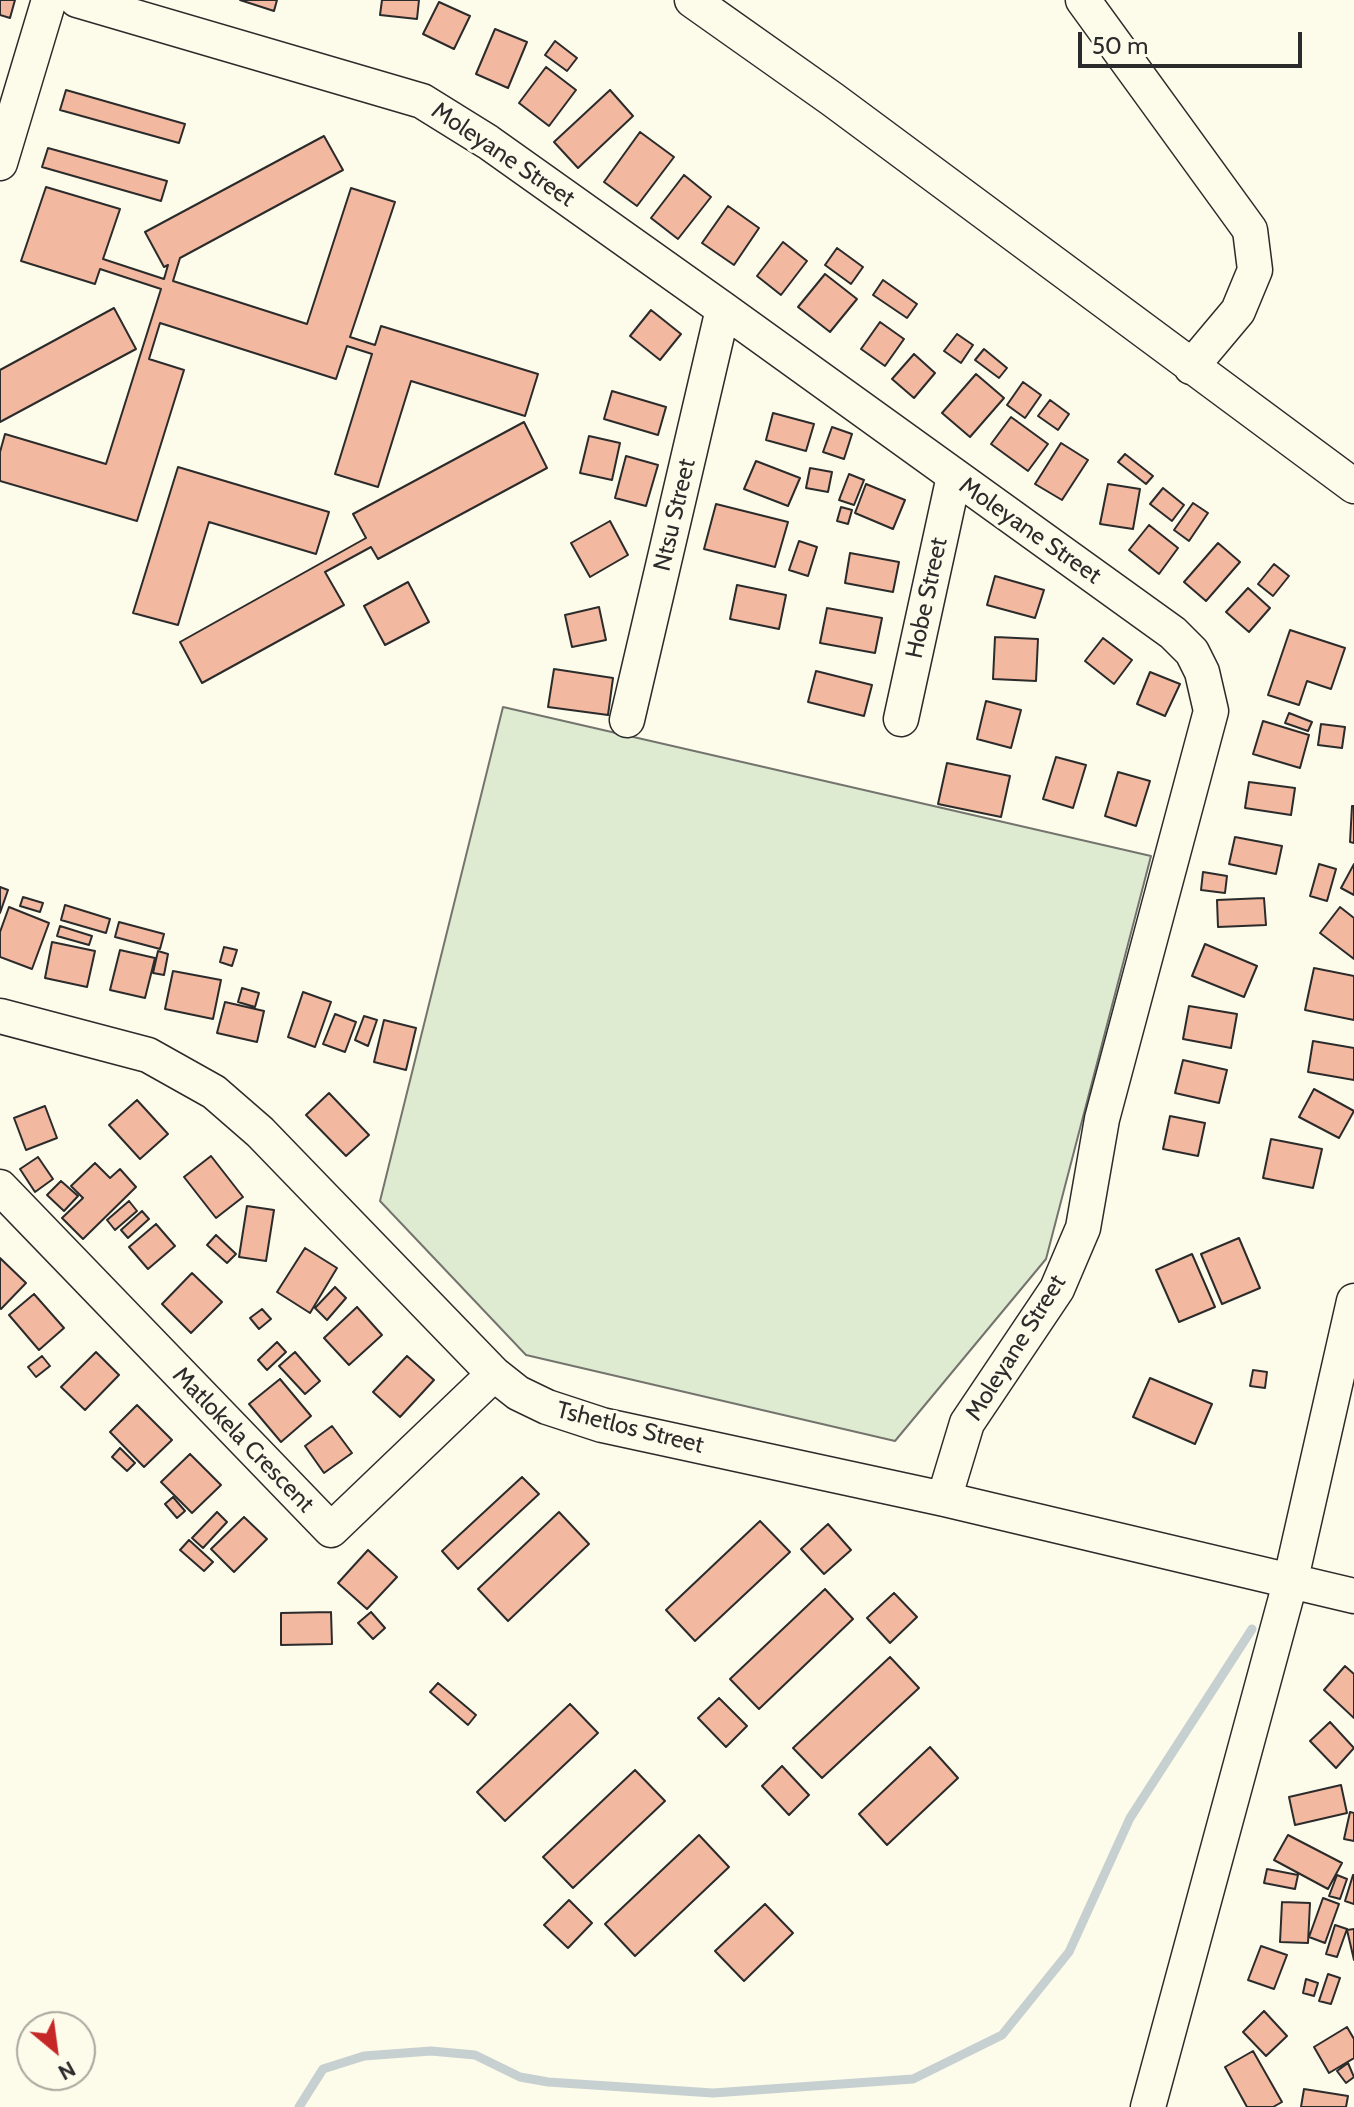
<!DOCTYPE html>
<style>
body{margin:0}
#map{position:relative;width:1354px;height:2107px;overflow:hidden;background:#fdfbea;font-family:Cabin,sans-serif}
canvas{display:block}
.north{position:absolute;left:16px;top:2011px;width:80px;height:80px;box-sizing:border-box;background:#fdfbea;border:2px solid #a9a89e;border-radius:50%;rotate:151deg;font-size:22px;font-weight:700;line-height:32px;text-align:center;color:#2b2b2b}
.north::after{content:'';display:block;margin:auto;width:28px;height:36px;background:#c62828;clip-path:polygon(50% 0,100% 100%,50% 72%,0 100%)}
.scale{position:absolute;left:1078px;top:32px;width:224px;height:36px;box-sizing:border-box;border:4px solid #2b2b2b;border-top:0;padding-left:10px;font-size:24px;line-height:28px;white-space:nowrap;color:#2b2b2b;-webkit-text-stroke:6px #fdfbea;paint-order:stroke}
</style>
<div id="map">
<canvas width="1354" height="2107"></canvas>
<div class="north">N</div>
<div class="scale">50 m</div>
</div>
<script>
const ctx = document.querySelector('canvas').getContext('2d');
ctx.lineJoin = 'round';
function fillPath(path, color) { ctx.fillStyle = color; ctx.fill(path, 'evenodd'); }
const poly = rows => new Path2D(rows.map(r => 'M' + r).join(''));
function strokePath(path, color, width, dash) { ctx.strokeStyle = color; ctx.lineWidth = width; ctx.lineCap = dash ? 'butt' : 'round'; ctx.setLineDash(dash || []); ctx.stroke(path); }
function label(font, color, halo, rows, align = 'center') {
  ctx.font = font + ' Cabin,sans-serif'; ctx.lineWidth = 6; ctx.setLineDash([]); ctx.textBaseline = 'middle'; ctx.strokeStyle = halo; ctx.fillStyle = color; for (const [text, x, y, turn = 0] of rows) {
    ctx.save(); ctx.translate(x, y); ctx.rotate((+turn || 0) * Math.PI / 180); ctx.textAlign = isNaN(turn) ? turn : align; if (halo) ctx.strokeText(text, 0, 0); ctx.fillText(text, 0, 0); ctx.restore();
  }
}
const green = poly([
 [503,707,1151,856,1046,1259,895,1441,526,1355,380,1201,503,707]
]);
fillPath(green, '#deebd1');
strokePath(green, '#74746e', 2);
strokePath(poly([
 [299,2107,323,2069,364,2056,431,2051,475,2055,520,2077,548,2082,713,2093,913,2079,1002,2035,1069,1952,1130,1818,1252,1629]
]), '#c7d0d0', 9);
const building = poly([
 [0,0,15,0,10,18,0,15,0,0],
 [240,0,277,0,274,11,240,0],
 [382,0,419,0,417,19,380,15,382,0],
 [439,2,470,16,454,49,423,34,439,2],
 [495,29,527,42,508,88,476,74,495,29],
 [555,41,577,58,567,71,545,55,555,41],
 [546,67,576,90,549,126,519,103,546,67],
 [66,90,185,124,179,143,60,110,66,90],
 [610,90,633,116,578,168,554,142,610,90],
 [640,132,674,157,637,206,604,182,640,132],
 [324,136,343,170,180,258,173,281,307,324,351,188,395,202,350,337,375,345,381,326,538,374,525,416,411,381,378,487,335,474,372,354,347,346,336,379,160,323,149,359,184,370,137,521,0,481,0,452,5,434,106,464,161,289,100,269,95,284,21,261,46,187,120,209,103,259,164,279,168,265,164,267,145,232,324,136],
 [48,148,167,181,161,201,42,167,48,148],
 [684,175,711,197,678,239,651,218,684,175],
 [728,206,759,228,734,265,702,243,728,206],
 [783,242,807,261,781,295,757,276,783,242],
 [837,248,863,267,851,284,825,265,837,248],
 [825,274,857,299,830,332,798,307,825,274],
 [883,280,917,304,907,318,873,295,883,280],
 [114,308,136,349,0,422,0,370,114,308],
 [651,310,681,334,660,360,630,336,651,310],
 [880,322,904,339,885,366,861,349,880,322],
 [957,334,973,345,961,363,944,351,957,334],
 [984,349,1007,368,999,378,975,360,984,349],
 [914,354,935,373,914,398,892,379,914,354],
 [976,374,1004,398,970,437,942,413,976,374],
 [1023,382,1041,395,1025,418,1007,405,1023,382],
 [612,391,666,407,658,435,604,419,612,391],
 [1050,400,1069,414,1058,430,1038,416,1050,400],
 [773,413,814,424,806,451,766,440,773,413],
 [1011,417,1048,444,1028,471,991,444,1011,417],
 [524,422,547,468,378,559,371,547,325,572,344,605,202,683,180,642,366,538,353,514,524,422],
 [832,427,852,434,844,459,823,452,832,427],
 [589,436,620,443,612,480,580,473,589,436],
 [1061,443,1088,460,1062,500,1035,484,1061,443],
 [1125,454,1153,476,1146,484,1118,462,1125,454],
 [626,456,658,465,646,506,615,498,626,456],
 [756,461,800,478,788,506,744,489,756,461],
 [178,467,329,512,316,554,209,522,178,625,133,613,178,467],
 [810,468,832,472,828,492,806,488,810,468],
 [849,474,864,480,854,505,839,500,849,474],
 [866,484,905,500,893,529,855,513,866,484],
 [1108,484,1140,489,1133,529,1100,524,1108,484],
 [1163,488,1184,505,1172,521,1150,504,1163,488],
 [1193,503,1208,513,1189,541,1174,530,1193,503],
 [716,504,788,522,775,567,704,549,716,504],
 [841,507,852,510,848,524,837,521,841,507],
 [610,521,628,555,590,577,571,543,610,521],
 [1149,525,1178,548,1159,574,1129,550,1149,525],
 [799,541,817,547,808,576,789,570,799,541],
 [1218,543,1240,562,1206,601,1184,582,1218,543],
 [850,553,899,562,893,592,845,583,850,553],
 [1274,564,1289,576,1273,596,1258,584,1274,564],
 [995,576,1044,590,1035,618,987,605,995,576],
 [408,582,429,622,385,645,364,606,408,582],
 [737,585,786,595,779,629,730,619,737,585],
 [1248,588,1270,608,1249,632,1226,612,1248,588],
 [599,607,606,640,572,647,565,615,599,607],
 [827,608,882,618,875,653,820,643,827,608],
 [1290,630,1345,648,1331,689,1307,681,1299,705,1268,695,1290,630],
 [995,637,1038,639,1036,681,993,679,995,637],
 [1103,638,1132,660,1114,684,1085,661,1103,638],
 [554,669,613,678,608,715,548,707,554,669],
 [816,671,872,685,864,716,808,702,816,671],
 [1150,672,1180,684,1165,716,1137,704,1150,672],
 [986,701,1021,710,1011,748,977,739,986,701],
 [1289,713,1312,722,1308,731,1285,723,1289,713],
 [1263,721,1309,735,1300,768,1253,754,1263,721],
 [1321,724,1345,727,1342,748,1318,745,1321,724],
 [1056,757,1086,765,1073,808,1043,799,1056,757],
 [947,763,1010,776,1001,817,938,804,947,763],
 [1118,772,1150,781,1136,826,1105,816,1118,772],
 [1249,782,1295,788,1291,815,1245,808,1249,782],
 [1352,806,1354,806,1354,843,1350,842,1352,806],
 [1235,837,1282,846,1276,874,1229,864,1235,837],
 [1319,864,1336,869,1327,901,1310,896,1319,864],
 [1354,864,1354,895,1341,888,1354,864],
 [1203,872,1227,876,1225,893,1201,890,1203,872],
 [0,887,8,890,0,913,0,887],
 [23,897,43,903,40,912,20,906,23,897],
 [1264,898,1266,925,1218,927,1217,900,1264,898],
 [65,905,110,919,106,933,61,920,65,905],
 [9,907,49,923,32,969,0,957,0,932,9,907],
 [1340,907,1354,918,1354,959,1320,933,1340,907],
 [119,922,164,934,160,949,115,937,119,922],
 [60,926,92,936,89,945,57,936,60,926],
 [52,942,95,951,87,987,45,978,52,942],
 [1205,944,1257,966,1244,997,1192,976,1205,944],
 [224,947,237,950,232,966,220,962,224,947],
 [120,950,155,958,145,998,110,990,120,950],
 [158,951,168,954,164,975,153,973,158,951],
 [1314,968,1354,976,1354,1020,1305,1010,1314,968],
 [173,971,221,980,213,1019,165,1009,173,971],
 [242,988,259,993,255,1007,238,1002,242,988],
 [303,992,331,1002,315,1047,288,1037,303,992],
 [225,1002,264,1011,257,1042,217,1033,225,1002],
 [1189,1006,1237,1014,1231,1048,1183,1039,1189,1006],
 [335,1014,356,1022,345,1052,323,1044,335,1014],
 [364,1016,377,1020,368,1046,355,1040,364,1016],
 [384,1020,416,1028,406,1070,374,1062,384,1020],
 [1313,1041,1354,1048,1354,1080,1308,1072,1313,1041],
 [1183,1060,1227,1070,1219,1103,1175,1093,1183,1060],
 [1314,1089,1354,1111,1339,1138,1299,1117,1314,1089],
 [329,1093,369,1135,346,1156,306,1115,329,1093],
 [137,1100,168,1134,140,1159,109,1125,137,1100],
 [45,1106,57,1138,26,1150,14,1118,45,1106],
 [1170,1116,1205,1123,1198,1156,1163,1149,1170,1116],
 [1271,1139,1322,1149,1313,1188,1263,1178,1271,1139],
 [211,1156,243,1197,216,1218,184,1177,211,1156],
 [38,1157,53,1179,35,1192,20,1169,38,1157],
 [95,1163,110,1178,120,1169,136,1187,83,1239,62,1218,83,1198,71,1186,95,1163],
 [61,1181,78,1196,64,1211,47,1195,61,1181],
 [129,1201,137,1211,115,1230,107,1220,129,1201],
 [247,1206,274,1210,266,1261,239,1257,247,1206],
 [142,1211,149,1219,128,1238,121,1230,142,1211],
 [156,1224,175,1246,148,1269,129,1247,156,1224],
 [216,1235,236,1254,227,1263,207,1245,216,1235],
 [1239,1238,1260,1288,1222,1304,1201,1254,1239,1238],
 [305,1248,337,1268,310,1313,277,1292,305,1248],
 [1192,1254,1215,1307,1179,1322,1156,1270,1192,1254],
 [0,1258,26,1283,1,1309,0,1307,0,1258],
 [192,1273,222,1302,191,1333,162,1304,192,1273],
 [335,1287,346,1298,327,1320,315,1308,335,1287],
 [34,1294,64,1328,39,1350,9,1315,34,1294],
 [357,1307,382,1335,349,1365,324,1338,357,1307],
 [262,1309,271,1319,259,1329,250,1318,262,1309],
 [277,1342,286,1352,267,1370,258,1360,277,1342],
 [96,1352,119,1375,85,1410,61,1387,96,1352],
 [295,1352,320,1381,305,1394,279,1366,295,1352],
 [42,1356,50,1366,36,1377,28,1367,42,1356],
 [407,1356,434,1380,400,1417,373,1392,407,1356],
 [1253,1370,1267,1372,1265,1388,1250,1386,1253,1370],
 [1150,1378,1212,1404,1195,1444,1133,1417,1150,1378],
 [280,1379,311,1416,281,1442,249,1404,280,1379],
 [137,1405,172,1440,144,1467,110,1432,137,1405],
 [332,1426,352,1453,324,1473,305,1446,332,1426],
 [120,1448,135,1463,127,1471,112,1457,120,1448],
 [190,1454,221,1485,192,1513,161,1482,190,1454],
 [522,1477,539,1494,458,1569,442,1551,522,1477],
 [173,1497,185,1511,177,1518,165,1504,173,1497],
 [217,1512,227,1522,203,1548,192,1538,217,1512],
 [559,1512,589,1544,508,1621,478,1589,559,1512],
 [244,1517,267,1539,234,1572,211,1549,244,1517],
 [760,1521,790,1552,695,1641,666,1610,760,1521],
 [828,1524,851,1550,824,1574,801,1549,828,1524],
 [189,1540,213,1562,204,1571,180,1550,189,1540],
 [368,1550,397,1577,367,1609,338,1583,368,1550],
 [825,1589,853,1619,759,1709,730,1679,825,1589],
 [894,1593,917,1617,890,1643,867,1618,894,1593],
 [331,1612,332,1644,281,1645,281,1613,331,1612],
 [371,1612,385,1628,373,1639,358,1623,371,1612],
 [890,1657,919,1688,822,1778,793,1748,890,1657],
 [1345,1666,1354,1674,1354,1718,1324,1690,1345,1666],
 [438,1683,476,1715,468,1725,430,1692,438,1683],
 [719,1698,747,1726,726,1747,698,1718,719,1698],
 [570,1704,598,1733,505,1821,477,1792,570,1704],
 [1330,1722,1354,1748,1336,1768,1310,1741,1330,1722],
 [930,1747,958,1778,887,1845,859,1814,930,1747],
 [782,1766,809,1795,789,1815,762,1786,782,1766],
 [635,1770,665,1801,573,1888,543,1857,635,1770],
 [1341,1785,1347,1813,1295,1825,1289,1797,1341,1785],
 [1350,1812,1354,1813,1354,1841,1344,1839,1350,1812],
 [699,1835,729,1867,635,1956,605,1924,699,1835],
 [1288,1835,1342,1863,1328,1889,1274,1860,1288,1835],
 [1267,1869,1298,1875,1295,1889,1264,1883,1267,1869],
 [1337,1875,1347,1879,1340,1899,1329,1896,1337,1875],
 [1353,1875,1354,1875,1354,1904,1345,1901,1353,1875],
 [1323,1898,1339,1904,1325,1943,1309,1937,1323,1898],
 [569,1900,592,1923,568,1948,544,1925,569,1900],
 [1282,1902,1310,1903,1308,1943,1280,1942,1282,1902],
 [765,1904,793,1933,744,1981,715,1951,765,1904],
 [1335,1925,1347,1929,1337,1957,1326,1954,1335,1925],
 [1354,1929,1354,1960,1347,1930,1354,1929],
 [1261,1946,1287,1955,1274,1989,1248,1980,1261,1946],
 [1328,1974,1340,1978,1331,2004,1319,2001,1328,1974],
 [1306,1979,1318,1983,1314,1996,1303,1993,1306,1979],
 [1264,2011,1287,2036,1266,2056,1243,2032,1264,2011],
 [1347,2027,1354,2039,1354,2058,1329,2073,1314,2047,1347,2027],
 [1253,2051,1282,2102,1273,2107,1247,2107,1225,2067,1253,2051],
 [1348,2063,1354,2077,1346,2083,1337,2071,1348,2063],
 [1304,2089,1348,2096,1346,2107,1301,2107,1304,2089]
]);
fillPath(building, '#f2b8a0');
strokePath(building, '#2b2b2b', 2);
const minor = poly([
 [77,0,422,101,488,142,723,309,1173,633,1192,652,1202,672,1211,711,1102,1119,1083,1228,1057,1289,967,1423,944,1499],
 [692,0,832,99,1354,486],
 [1083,0,1250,230,1255,270,1238,311,1191,367],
 [0,163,49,0],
 [901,719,954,476],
 [627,720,723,309],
 [0,1016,148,1055,214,1092,260,1132,494,1374,518,1393,547,1407,602,1425,944,1499,1354,1596],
 [0,1187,331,1530,494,1374],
 [1148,2107,1290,1583,1354,1301]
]);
strokePath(minor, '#2b2b2b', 37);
strokePath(minor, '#fdfbea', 34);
label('24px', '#2b2b2b', '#fdfbea', [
 ["Moleyane Street",503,155,34],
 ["Ntsu Street",675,515,-77],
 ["Moleyane Street",1030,531,35],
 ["Hobe Street",927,598,-78],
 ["Moleyane Street",1016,1348,-58],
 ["Tshetlos Street",630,1428,14],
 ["Matlokela Crescent",243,1440,46]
]);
</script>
